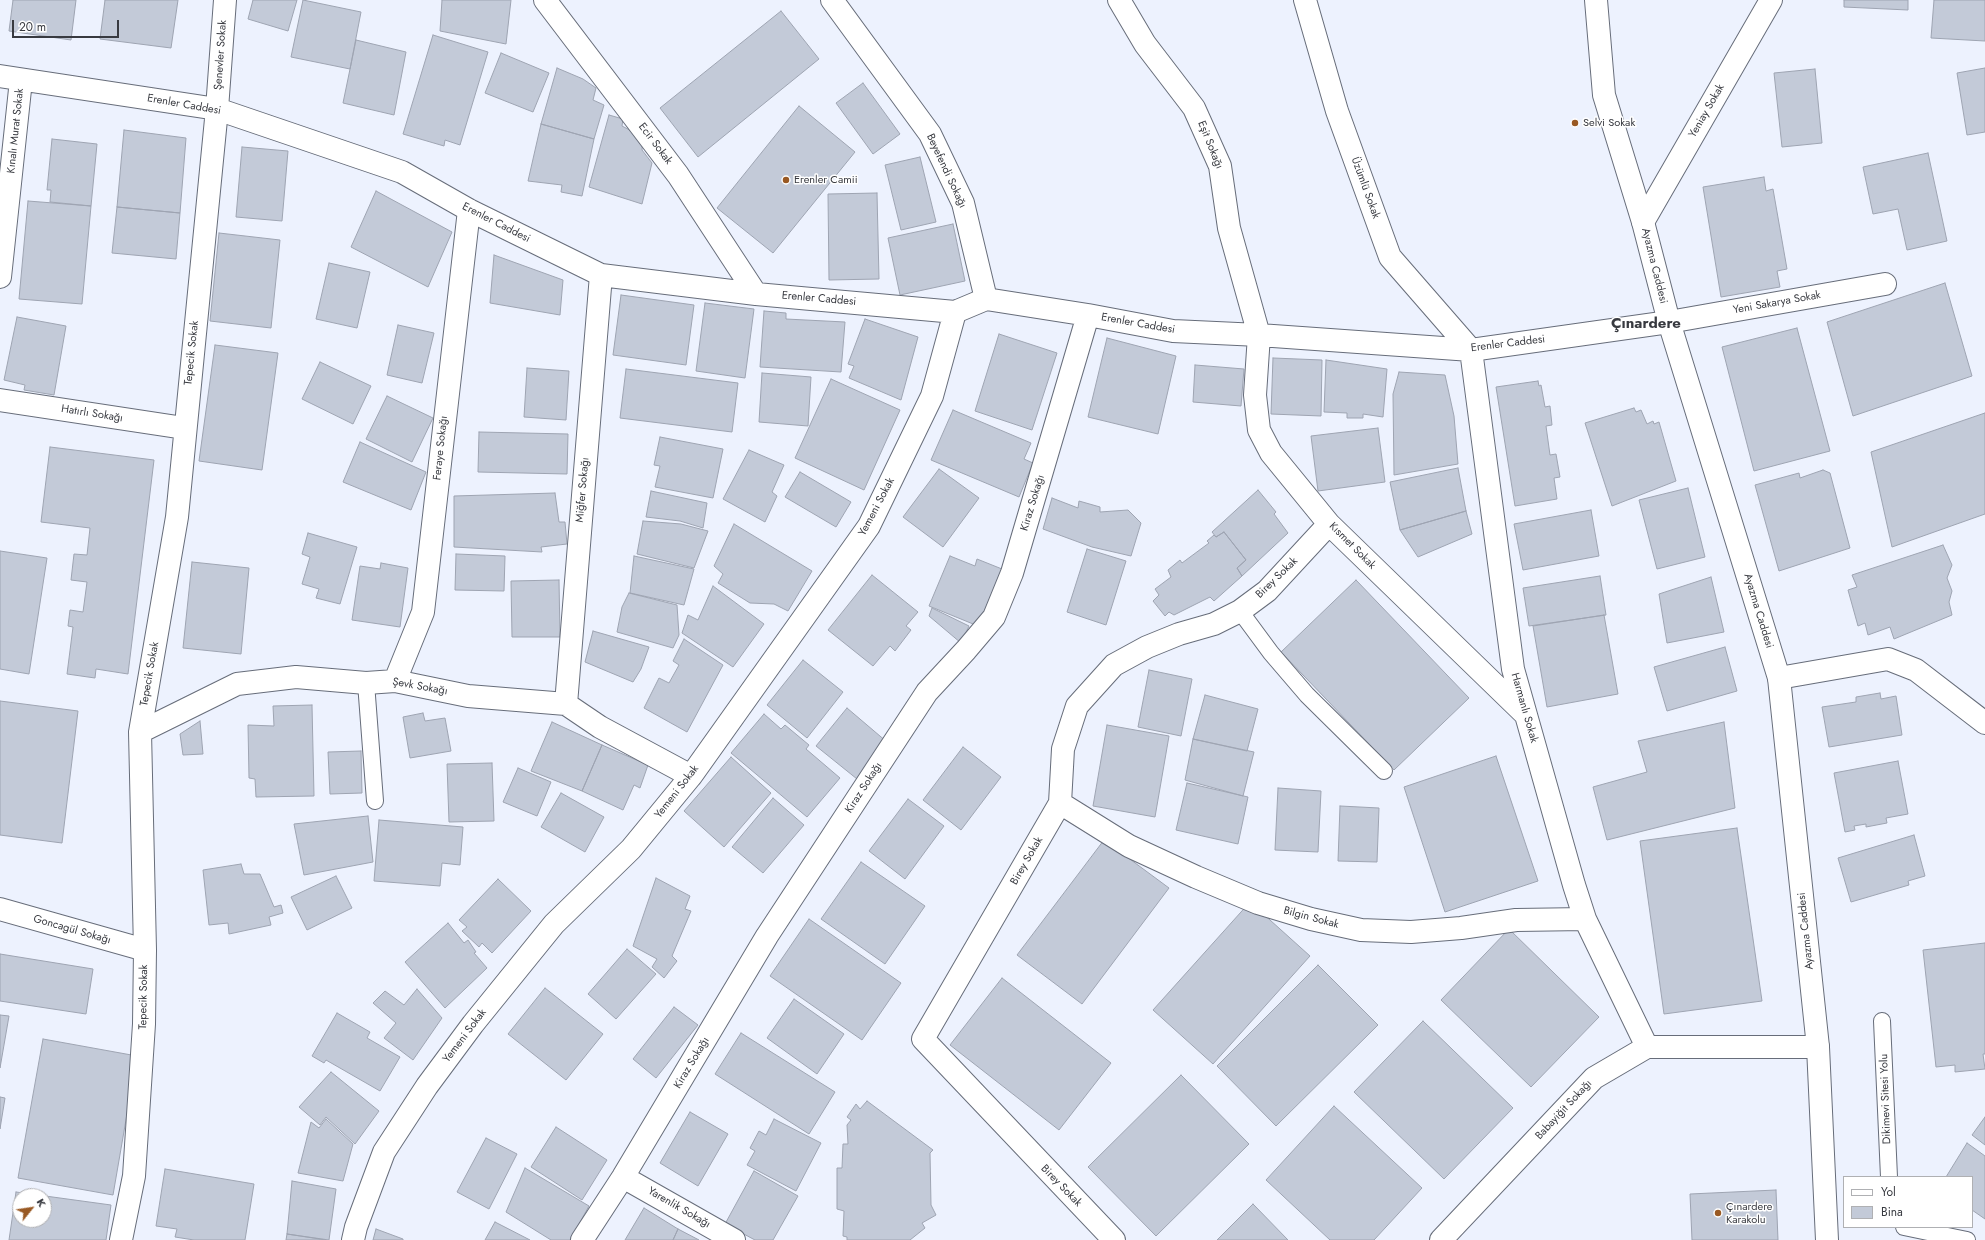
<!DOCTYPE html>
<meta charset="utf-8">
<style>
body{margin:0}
#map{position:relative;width:1985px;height:1240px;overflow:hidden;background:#edf2fe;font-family:Jost,sans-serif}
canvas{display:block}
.legend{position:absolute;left:1843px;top:1176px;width:130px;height:52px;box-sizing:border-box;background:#fff;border:1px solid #afb0b3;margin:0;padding:5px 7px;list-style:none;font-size:12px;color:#383a40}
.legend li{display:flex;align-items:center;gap:8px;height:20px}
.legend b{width:20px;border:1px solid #afb0b3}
.north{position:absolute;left:12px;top:1188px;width:40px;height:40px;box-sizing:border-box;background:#fff;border:1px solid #afb0b3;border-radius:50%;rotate:60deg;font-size:11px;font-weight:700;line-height:16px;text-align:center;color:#383a40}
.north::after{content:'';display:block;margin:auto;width:14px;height:18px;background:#995923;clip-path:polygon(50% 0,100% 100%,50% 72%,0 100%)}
.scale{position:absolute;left:12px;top:20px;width:107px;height:18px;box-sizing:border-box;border:2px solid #383a40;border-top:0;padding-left:5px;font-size:12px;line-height:14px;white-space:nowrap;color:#383a40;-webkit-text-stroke:3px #fff;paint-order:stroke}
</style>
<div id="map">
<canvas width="1985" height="1240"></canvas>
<ul class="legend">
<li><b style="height:5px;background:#fff"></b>Yol</li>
<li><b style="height:11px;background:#c3cad8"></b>Bina</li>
</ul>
<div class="north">K</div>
<div class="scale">20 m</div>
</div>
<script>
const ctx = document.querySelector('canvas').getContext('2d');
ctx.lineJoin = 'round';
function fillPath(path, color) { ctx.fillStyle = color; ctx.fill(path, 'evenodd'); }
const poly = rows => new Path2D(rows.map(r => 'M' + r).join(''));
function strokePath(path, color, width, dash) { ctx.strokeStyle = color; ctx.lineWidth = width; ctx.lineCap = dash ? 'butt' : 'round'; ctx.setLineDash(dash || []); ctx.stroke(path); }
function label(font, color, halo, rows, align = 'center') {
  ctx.font = font + ' Jost,sans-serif'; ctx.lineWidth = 3; ctx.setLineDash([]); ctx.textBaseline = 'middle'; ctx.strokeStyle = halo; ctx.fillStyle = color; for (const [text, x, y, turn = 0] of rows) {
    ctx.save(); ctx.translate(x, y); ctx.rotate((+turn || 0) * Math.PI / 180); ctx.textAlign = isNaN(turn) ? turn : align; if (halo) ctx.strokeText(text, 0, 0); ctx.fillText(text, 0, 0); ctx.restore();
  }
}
const building = poly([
 [13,0,76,0,71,40,9,31,13,0],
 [105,0,178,0,171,48,100,39,105,0],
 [253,0,297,0,288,31,248,19,253,0],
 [303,0,361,12,350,69,291,57,303,0],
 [442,0,511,0,506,44,440,31,442,0],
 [1844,0,1908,0,1908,10,1844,7,1844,0],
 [1934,0,1985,0,1985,41,1931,38,1934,0],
 [781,11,819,59,698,157,660,108,781,11],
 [433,35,488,52,460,145,445,140,444,146,403,134,433,35],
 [356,40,406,52,394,115,343,103,356,40],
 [501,53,549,73,533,112,485,93,501,53],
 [557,68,583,79,596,88,593,100,604,105,594,139,541,124,557,68],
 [1985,68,1985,132,1967,135,1957,73,1985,68],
 [1815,69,1822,143,1782,147,1774,73,1815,69],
 [863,83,900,134,873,154,836,103,863,83],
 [799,106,855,152,773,253,717,208,799,106],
 [609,115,623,119,622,126,643,137,642,150,652,163,642,204,589,187,609,115],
 [541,124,594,139,582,196,561,192,562,185,528,181,541,124],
 [124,130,186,138,180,213,117,207,124,130],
 [52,139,97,144,91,206,50,202,51,190,47,190,52,139],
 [242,147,288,151,282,221,236,217,242,147],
 [1928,153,1947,241,1907,250,1898,209,1873,214,1863,167,1928,153],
 [920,157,936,222,901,230,885,165,920,157],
 [1764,177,1766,191,1773,189,1787,269,1777,271,1780,287,1721,297,1703,187,1764,177],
 [376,191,452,232,428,287,351,247,376,191],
 [877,193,879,279,829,280,828,194,877,193],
 [28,201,91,206,82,304,19,299,28,201],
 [117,207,180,213,176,259,112,253,117,207],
 [953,224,965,281,900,295,888,238,953,224],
 [219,233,280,240,271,328,210,321,219,233],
 [494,255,563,280,560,315,490,303,494,255],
 [329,263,370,272,357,328,316,319,329,263],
 [1945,283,1972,376,1853,416,1827,322,1945,283],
 [621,295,694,305,686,365,613,355,621,295],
 [705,303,754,309,745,378,696,371,705,303],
 [764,311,786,313,786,319,845,322,841,372,760,367,764,311],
 [17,317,66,326,54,395,24,390,25,385,4,380,17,317],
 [865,319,918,337,901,400,849,378,854,366,848,364,865,319],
 [398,325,434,333,422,383,387,375,398,325],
 [1797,328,1830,451,1754,471,1722,347,1797,328],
 [999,334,1057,353,1032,430,975,411,999,334],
 [1107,338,1176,356,1158,434,1088,417,1107,338],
 [215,345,278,353,262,470,199,461,215,345],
 [1273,358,1322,360,1321,416,1271,414,1273,358],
 [1326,360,1387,369,1383,417,1363,414,1363,418,1347,418,1347,413,1324,412,1326,360],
 [320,362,371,386,353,424,302,399,320,362],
 [1195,365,1244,369,1241,406,1193,402,1195,365],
 [527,368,569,371,566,420,524,417,527,368],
 [626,369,738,383,732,432,620,418,626,369],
 [1399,372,1445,375,1454,416,1458,464,1394,475,1393,394,1399,372],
 [762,373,811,377,808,426,759,422,762,373],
 [831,379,900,410,864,490,795,458,831,379],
 [1538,381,1539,386,1541,385,1545,407,1550,406,1552,425,1546,426,1550,455,1556,454,1560,477,1554,478,1557,499,1515,506,1496,387,1538,381],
 [387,396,433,418,412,462,366,439,387,396],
 [1634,408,1636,412,1641,410,1647,424,1653,421,1654,424,1659,422,1676,481,1612,506,1585,423,1634,408],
 [953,410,1031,443,1024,459,1033,463,1019,497,931,460,953,410],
 [1985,413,1985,514,1892,547,1871,452,1985,413],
 [1378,428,1385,482,1318,491,1311,436,1378,428],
 [479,432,568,434,567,474,478,472,479,432],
 [660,437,723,449,713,498,655,487,660,466,654,465,660,437],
 [360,442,426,472,411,510,343,482,360,442],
 [50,447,154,460,128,674,96,669,95,678,67,674,73,627,68,626,70,610,83,612,87,582,71,580,74,554,87,555,90,528,41,522,50,447],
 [749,450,784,465,772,492,777,496,765,522,723,499,749,450],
 [1458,468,1466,511,1400,530,1390,482,1458,468],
 [939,469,979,498,943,547,903,517,939,469],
 [1823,470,1830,473,1850,548,1779,571,1755,485,1799,473,1800,478,1823,470],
 [800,472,851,502,836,527,785,497,800,472],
 [1688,488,1705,557,1657,569,1639,500,1688,488],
 [1258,490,1276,512,1274,514,1288,533,1242,576,1237,568,1246,560,1224,532,1216,537,1212,532,1258,490],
 [651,491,707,503,703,528,680,521,646,517,651,491],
 [555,493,559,522,565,522,567,544,541,547,542,552,454,547,454,496,555,493],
 [1052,498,1078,508,1079,501,1100,507,1100,512,1128,510,1141,523,1131,556,1092,547,1043,529,1052,498],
 [1591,510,1599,556,1523,570,1514,524,1591,510],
 [1466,511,1472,534,1418,557,1400,530,1466,511],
 [643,521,681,524,708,531,694,568,637,554,643,521],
 [734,524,812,571,788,611,774,604,750,603,718,583,723,574,714,566,734,524],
 [1224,532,1246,560,1237,568,1242,576,1214,601,1210,597,1174,615,1169,612,1165,616,1153,601,1159,595,1155,589,1171,577,1168,570,1180,560,1182,563,1209,543,1207,541,1214,535,1216,537,1224,532],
 [308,533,357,547,340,604,316,598,319,589,302,584,310,557,302,554,308,533],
 [1943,545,1952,565,1947,578,1952,591,1949,602,1952,615,1894,639,1890,627,1868,635,1865,623,1858,626,1848,590,1857,587,1852,575,1943,545],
 [1087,549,1126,561,1106,625,1067,612,1087,549],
 [0,551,47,558,29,674,0,669,0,551],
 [456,554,505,556,504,591,455,590,456,554],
 [634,556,694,569,684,605,630,593,634,556],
 [950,556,975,566,977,559,1002,569,978,626,929,606,950,556],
 [192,562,249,568,241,654,183,648,192,562],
 [381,563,408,568,400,627,352,620,360,566,380,569,381,563],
 [872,575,918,612,906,626,911,630,895,651,890,646,873,666,828,630,872,575],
 [1600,576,1606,615,1529,626,1523,588,1600,576],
 [1711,577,1724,632,1667,643,1659,594,1711,577],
 [559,580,560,637,512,637,511,581,559,580],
 [1356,580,1469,698,1394,770,1281,652,1356,580],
 [713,586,764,624,733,667,682,633,688,615,698,620,713,586],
 [629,593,677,605,679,635,673,648,617,632,622,607,629,593],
 [932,608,969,626,961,643,929,616,932,608],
 [1604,615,1618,694,1547,707,1533,626,1604,615],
 [593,631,649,647,641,669,633,682,585,662,593,631],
 [684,639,723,665,687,732,644,708,659,678,669,683,679,665,673,661,684,639],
 [1725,647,1737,691,1667,711,1654,667,1725,647],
 [803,660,843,692,807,738,767,705,803,660],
 [1149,670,1192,679,1181,736,1138,727,1149,670],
 [1880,693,1881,699,1896,696,1902,735,1829,747,1822,707,1856,702,1856,697,1880,693],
 [1205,695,1258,709,1247,751,1193,739,1205,695],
 [0,701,78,711,62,843,0,835,0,701],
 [312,705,314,796,256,797,255,779,249,778,248,725,274,726,273,706,312,705],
 [847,708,887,742,857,779,816,746,847,708],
 [423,713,425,721,445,718,451,751,410,758,403,717,423,713],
 [764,714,781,729,785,725,809,745,806,749,840,778,807,817,731,753,764,714],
 [200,721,203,754,183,755,180,734,200,721],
 [552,722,602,745,582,791,531,771,552,722],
 [1724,722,1735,808,1607,840,1593,787,1647,772,1638,741,1724,722],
 [1107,725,1169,736,1155,817,1093,806,1107,725],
 [1193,739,1254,752,1243,796,1185,780,1193,739],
 [602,745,648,765,640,788,634,785,623,810,582,791,602,745],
 [963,747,1001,777,961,830,923,800,963,747],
 [361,751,362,793,330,794,328,752,361,751],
 [1496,756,1538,881,1445,912,1404,787,1496,756],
 [731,757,771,793,724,847,684,811,731,757],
 [1898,761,1908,814,1886,818,1887,823,1866,827,1866,824,1854,826,1855,830,1845,832,1834,773,1898,761],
 [492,763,494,821,449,822,447,764,492,763],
 [518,768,551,782,537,816,503,802,518,768],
 [1187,783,1248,797,1238,844,1176,830,1187,783],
 [1278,788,1321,791,1318,852,1275,850,1278,788],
 [561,793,604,817,585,852,541,827,561,793],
 [773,798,804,825,763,873,732,847,773,798],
 [908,799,944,826,905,879,869,851,908,799],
 [1340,806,1379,808,1377,862,1338,861,1340,806],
 [368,816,373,862,304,875,294,824,368,816],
 [379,820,463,827,460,865,442,863,440,886,374,881,379,820],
 [1737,828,1762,1001,1664,1014,1640,841,1737,828],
 [1914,835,1925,876,1908,881,1909,885,1851,902,1838,858,1914,835],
 [1104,840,1169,888,1082,1004,1017,955,1104,840],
 [861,862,925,906,885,964,821,919,861,862],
 [241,864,244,874,260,874,274,907,281,905,283,913,269,917,271,925,229,934,228,923,209,925,203,870,241,864],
 [336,876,352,908,307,930,291,897,336,876],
 [656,878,690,896,685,909,691,911,672,956,677,961,664,978,652,967,657,959,633,946,656,878],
 [498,879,531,911,492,953,482,943,479,947,462,931,467,927,459,920,498,879],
 [1250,902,1310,956,1213,1064,1153,1010,1250,902],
 [809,919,901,983,862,1040,770,976,809,919],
 [448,923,464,943,468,940,476,952,474,953,487,968,445,1008,405,962,448,923],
 [1509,929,1599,1017,1531,1087,1441,1000,1509,929],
 [1985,943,1985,1054,1983,1054,1985,1069,1955,1072,1955,1065,1936,1067,1923,950,1985,943],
 [627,949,656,974,616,1019,588,994,627,949],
 [0,954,93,969,86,1014,0,1001,0,954],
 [1318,965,1378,1025,1276,1126,1217,1066,1318,965],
 [1002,978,1111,1063,1059,1130,950,1045,1002,978],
 [545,988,603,1034,566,1080,508,1034,545,988],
 [417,989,442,1018,413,1060,384,1038,396,1023,373,1003,385,991,404,1005,417,989],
 [794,999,844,1034,817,1074,767,1038,794,999],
 [674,1007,698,1025,656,1078,633,1059,674,1007],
 [337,1013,370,1032,367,1038,400,1057,380,1091,326,1060,324,1063,312,1056,337,1013],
 [0,1015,9,1016,0,1068,0,1015],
 [1423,1021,1513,1108,1444,1179,1354,1092,1423,1021],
 [741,1033,835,1092,809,1134,715,1074,741,1033],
 [43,1039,137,1056,113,1195,18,1178,43,1039],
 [331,1072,379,1111,355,1144,326,1117,320,1125,299,1107,331,1072],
 [1181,1075,1249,1144,1156,1236,1088,1167,1181,1075],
 [0,1097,5,1098,0,1129,0,1097],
 [867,1101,933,1150,930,1153,931,1205,936,1215,922,1223,925,1228,910,1240,847,1240,847,1237,843,1236,844,1211,837,1209,837,1168,842,1168,843,1144,848,1144,847,1125,851,1120,847,1117,856,1104,860,1109,867,1101],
 [1334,1106,1422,1188,1374,1240,1330,1240,1266,1180,1334,1106],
 [690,1112,728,1134,698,1186,660,1163,690,1112],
 [1985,1117,1985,1145,1972,1135,1985,1117],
 [326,1119,353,1144,343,1181,298,1173,311,1122,319,1128,326,1119],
 [774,1119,821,1143,796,1191,747,1165,755,1151,750,1148,759,1131,766,1135,774,1119],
 [556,1127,607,1160,582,1200,531,1167,556,1127],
 [486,1138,517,1154,489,1209,457,1192,486,1138],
 [1967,1143,1985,1156,1985,1219,1972,1210,1972,1177,1946,1177,1967,1143],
 [525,1168,589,1206,570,1240,551,1240,506,1212,525,1168],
 [165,1169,254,1184,245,1240,194,1240,175,1237,177,1229,156,1226,165,1169],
 [754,1171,798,1196,773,1240,755,1240,725,1224,754,1171],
 [292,1181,336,1189,329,1240,287,1234,292,1181],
 [1776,1190,1778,1240,1692,1240,1690,1194,1776,1190],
 [16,1192,111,1205,106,1240,9,1240,16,1192],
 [20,1196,44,1196,44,1220,20,1220,20,1196],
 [1253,1204,1288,1240,1217,1240,1253,1204],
 [644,1208,678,1229,673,1240,625,1240,644,1208],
 [495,1222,530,1240,485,1240,495,1222],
 [376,1229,403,1239,403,1240,373,1240,376,1229],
 [678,1229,699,1240,673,1240,678,1229],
 [287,1234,326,1240,286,1240,287,1234]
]);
fillPath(building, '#c3cad8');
strokePath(building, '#9ea4b2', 1);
const service = poly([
 [1240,611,1271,653,1307,695,1384,771],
 [366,683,375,801],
 [1882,1021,1889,1177],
 [1904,1227,1967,1240]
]);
const minor = poly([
 [545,0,678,175,756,294],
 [832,0,930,134,963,203,986,299],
 [1119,0,1145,44,1194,108,1220,166,1229,228,1259,335,1255,395,1259,430,1271,453,1329,524,1526,715],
 [1305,0,1337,111,1390,257,1471,350,1513,669,1574,885,1585,919,1647,1047],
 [0,76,217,109,402,172,469,210,601,275,756,294,955,312,986,299,1088,315,1173,331,1259,335,1471,350,1669,322,1885,284],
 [1643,222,1771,0],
 [0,277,21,80],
 [0,400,184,428],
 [1779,678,1888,659,1916,670,1985,723],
 [395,681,423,612,469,210],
 [566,704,601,275],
 [140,732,237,684,296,677,366,683,395,681,468,696,566,704,600,727,691,776],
 [1060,803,1129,846,1196,877,1258,903,1311,919,1361,930,1411,932,1461,928,1516,920,1585,919],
 [0,909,145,950],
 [623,1177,734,1240],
 [121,1240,134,1176,144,1024,145,950,140,732,177,517,217,109,225,0],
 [353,1240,356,1227,384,1152,427,1086,473,1024,554,924,631,849,691,776,869,526,932,396,955,312],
 [582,1240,623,1177,767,936,927,692,966,650,994,617,1012,573,1088,315],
 [1114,1240,923,1039,1060,803,1063,749,1077,706,1114,665,1147,647,1179,634,1214,624,1240,611,1267,591,1329,524],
 [1441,1240,1594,1078,1647,1047,1818,1047]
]);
const tertiary = poly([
 [1596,0,1604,95,1643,222,1669,322,1779,678,1818,1047,1827,1240]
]);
strokePath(service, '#676d7a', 18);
strokePath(minor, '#676d7a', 24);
strokePath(tertiary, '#676d7a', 24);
strokePath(service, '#fff', 16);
strokePath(minor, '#fff', 22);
strokePath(tertiary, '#fff', 22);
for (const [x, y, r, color] of [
 [1575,123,4,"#995923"],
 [786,180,4,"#995923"],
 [1718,1213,4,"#995923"]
]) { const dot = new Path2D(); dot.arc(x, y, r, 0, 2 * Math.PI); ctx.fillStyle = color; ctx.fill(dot); strokePath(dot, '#fff', 1.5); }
label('11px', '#383a40', '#fff', [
 ["Şenevler Sokak",221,55,-86],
 ["Erenler Caddesi",184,105,10],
 ["Yeniay Sokak",1707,111,-60],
 ["Kınalı Murat Sokak",16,131,-84],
 ["Ecir Sokak",655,144,53],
 ["Eşit Sokağı",1210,145,68],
 ["Beyefendi Sokağı",946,171,65],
 ["Üzümlü Sokak",1365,188,70],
 ["Erenler Caddesi",496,223,27],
 ["Ayazma Caddesi",1654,266,76],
 ["Erenler Caddesi",819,299,5],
 ["Yeni Sakarya Sokak",1777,303,-10],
 ["Erenler Caddesi",1138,324,10],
 ["Erenler Caddesi",1508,344,-7],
 ["Tepecik Sokak",192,353,-84],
 ["Hatırlı Sokağı",92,414,9],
 ["Feraye Sokağı",441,448,-84],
 ["Miğfer Sokağı",583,490,-85],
 ["Kiraz Sokağı",1033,503,-73],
 ["Yemeni Sokak",877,507,-62],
 ["Kısmet Sokak",1352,546,45],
 ["Birey Sokak",1277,578,-44],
 ["Ayazma Caddesi",1758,611,73],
 ["Tepecik Sokak",150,674,-80],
 ["Şevk Sokağı",420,687,10],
 ["Harmanlı Sokak",1524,708,74],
 ["Kiraz Sokağı",864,788,-57],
 ["Yemeni Sokak",677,792,-52],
 ["Birey Sokak",1027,861,-60],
 ["Bilgin Sokak",1311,918,15],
 ["Goncagül Sokağı",72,930,16],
 ["Ayazma Caddesi",1806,931,-96],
 ["Tepecik Sokak",144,997,-89],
 ["Yemeni Sokak",465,1036,-53],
 ["Kiraz Sokağı",692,1063,-59],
 ["Dikimevi Sitesi Yolu",1886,1099,-92],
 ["Babayiğit Sokağı",1564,1110,-47],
 ["Birey Sokak",1061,1186,46],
 ["Yarenlik Sokağı",679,1208,30]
]);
label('11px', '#383a40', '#fff', [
 ["Selvi Sokak",1583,123],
 ["Erenler Camii",794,180],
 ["Çınardere",1726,1207],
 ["Karakolu",1726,1220]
], 'left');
label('bold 15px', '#383a40', '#fff', [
 ["Çınardere",1646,324]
]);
</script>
